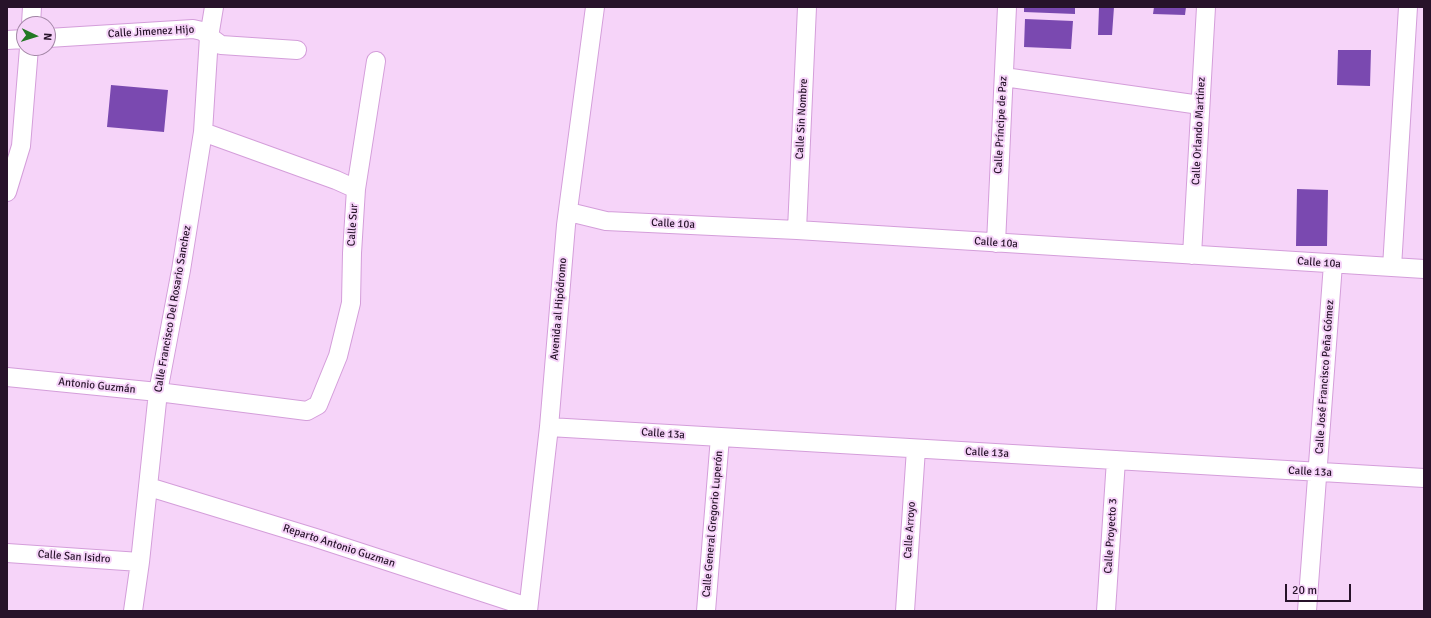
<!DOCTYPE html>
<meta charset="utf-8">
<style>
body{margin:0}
#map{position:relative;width:1431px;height:618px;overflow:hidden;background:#f6d4f9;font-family:Signika,sans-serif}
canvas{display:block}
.frame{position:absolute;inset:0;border:8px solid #27132a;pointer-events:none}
.north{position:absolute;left:16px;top:16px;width:40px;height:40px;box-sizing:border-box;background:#f6d4f9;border:1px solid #a387a6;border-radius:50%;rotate:94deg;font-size:11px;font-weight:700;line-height:16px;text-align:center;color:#27132a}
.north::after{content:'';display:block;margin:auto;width:14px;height:18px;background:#237824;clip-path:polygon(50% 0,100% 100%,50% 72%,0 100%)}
.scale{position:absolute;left:1285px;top:584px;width:66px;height:18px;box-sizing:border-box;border:2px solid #27132a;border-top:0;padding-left:5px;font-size:12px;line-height:14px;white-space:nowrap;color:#27132a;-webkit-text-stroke:3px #f6d4f9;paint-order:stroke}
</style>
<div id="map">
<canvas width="1431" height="618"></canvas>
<div class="frame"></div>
<div class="north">N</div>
<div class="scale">20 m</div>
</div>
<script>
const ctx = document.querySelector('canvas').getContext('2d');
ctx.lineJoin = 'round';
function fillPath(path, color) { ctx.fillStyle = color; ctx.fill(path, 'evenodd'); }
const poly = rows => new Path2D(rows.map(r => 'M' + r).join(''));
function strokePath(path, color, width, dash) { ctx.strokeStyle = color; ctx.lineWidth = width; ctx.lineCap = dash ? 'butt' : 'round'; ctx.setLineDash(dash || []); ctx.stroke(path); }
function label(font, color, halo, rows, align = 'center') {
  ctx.font = font + ' Signika,sans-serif'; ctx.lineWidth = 4; ctx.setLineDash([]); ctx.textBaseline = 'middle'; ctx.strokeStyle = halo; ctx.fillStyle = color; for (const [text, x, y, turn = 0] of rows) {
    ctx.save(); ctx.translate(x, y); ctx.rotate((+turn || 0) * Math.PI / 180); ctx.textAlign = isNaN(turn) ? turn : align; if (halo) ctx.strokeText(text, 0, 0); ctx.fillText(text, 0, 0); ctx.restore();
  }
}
fillPath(poly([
 [1024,7,1075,7,1075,14,1024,12],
 [1099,7,1114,7,1112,35,1098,35],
 [1154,7,1186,7,1185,15,1153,14],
 [1025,19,1073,21,1071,49,1024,47],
 [1338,50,1371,50,1370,86,1337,85],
 [111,85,168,90,164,132,107,127],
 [1297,189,1328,190,1327,246,1296,246]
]), '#7a49b0');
const street = poly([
 [31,24,32,7],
 [48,38,193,29,202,31,221,45,297,50],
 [7,40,24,39],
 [1004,77,1200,105],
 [356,189,376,61],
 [7,192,21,146,29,48],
 [569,212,606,221,797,230,1424,269],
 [797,230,807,7],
 [996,243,1007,7],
 [1192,255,1206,7],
 [1392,267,1408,7],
 [7,377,158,392,307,411,318,405,338,356,351,303,352,253,356,189,336,180,203,132],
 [549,427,1424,478],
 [149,487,316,538,528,607],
 [7,553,140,562],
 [133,611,140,562,158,392,181,270,203,132,209,37,214,7],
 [528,611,549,427,566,225,595,7],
 [706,611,720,437],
 [905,611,916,449],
 [1106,611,1116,460],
 [1307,611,1333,264]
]);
strokePath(street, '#d49eda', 20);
strokePath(street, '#fff', 18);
label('11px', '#27132a', '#f6d4f9', [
 ["Calle Jimenez Hijo",151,32,-3],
 ["Calle Sin Nombre",802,119,-87],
 ["Calle Príncipe de Paz",1001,125,-87],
 ["Calle Orlando Martínez",1199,131,-87],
 ["Calle 10a",673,224,3],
 ["Calle Sur",353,225,-86],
 ["Calle 10a",996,243,4],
 ["Calle 10a",1319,263,4],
 ["Calle Francisco Del Rosario Sanchez",173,309,-80],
 ["Avenida al Hipódromo",559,309,-85],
 ["Calle José Francisco Peña Gómez",1325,377,-86],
 ["Antonio Guzmán",97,386,6],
 ["Calle 13a",663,434,4],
 ["Calle 13a",987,453,3],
 ["Calle 13a",1310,472,3],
 ["Calle General Gregorio Luperón",713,524,-85],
 ["Calle Arroyo",910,530,-86],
 ["Calle Proyecto 3",1111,536,-86],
 ["Reparto Antonio Guzman",339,546,18],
 ["Calle San Isidro",74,557,4]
]);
</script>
